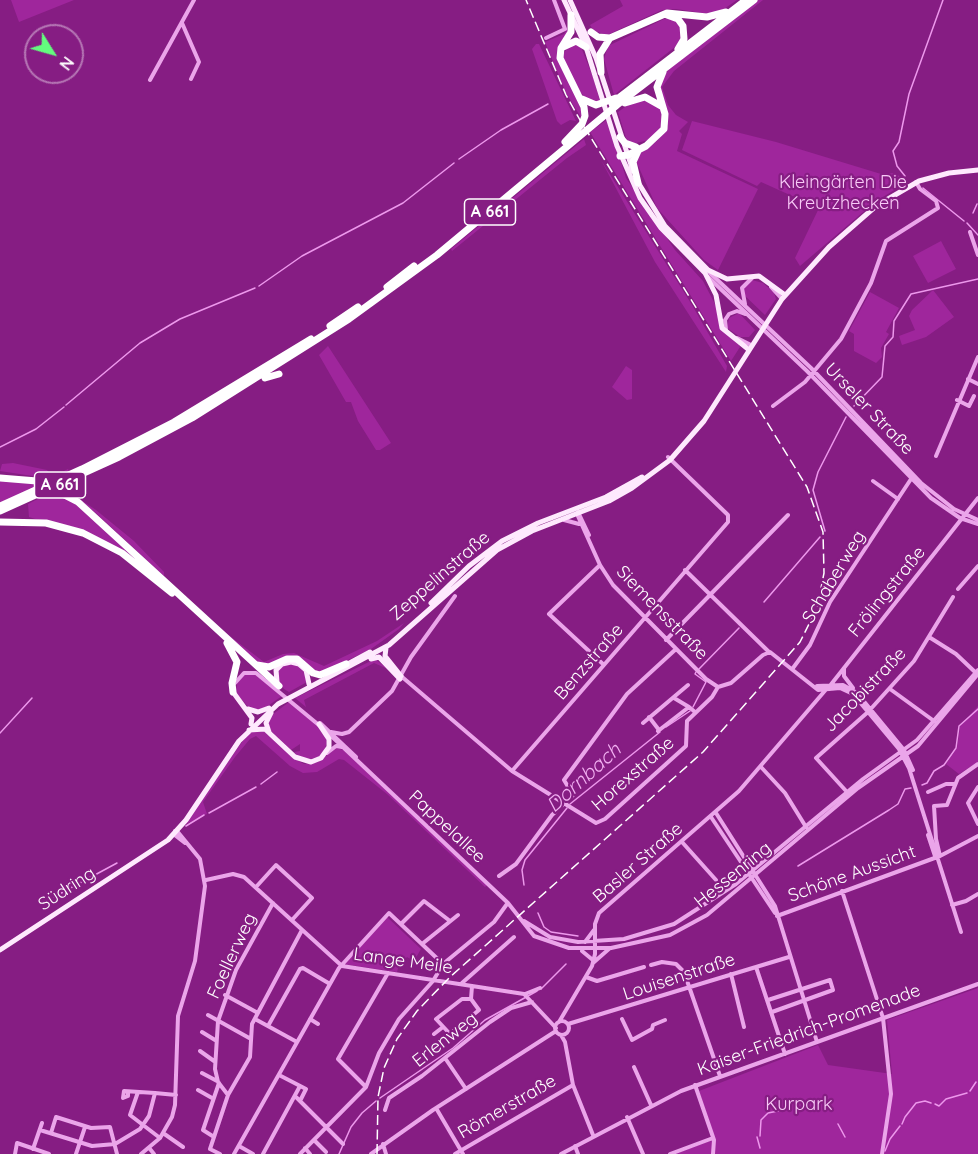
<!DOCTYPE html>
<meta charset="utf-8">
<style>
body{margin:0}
#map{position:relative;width:978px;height:1154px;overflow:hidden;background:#861d83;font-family:Quicksand,sans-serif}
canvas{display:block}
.north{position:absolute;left:24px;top:24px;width:60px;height:60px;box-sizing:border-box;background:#861d83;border:2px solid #b677b5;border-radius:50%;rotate:127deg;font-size:16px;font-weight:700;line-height:24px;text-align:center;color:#fff}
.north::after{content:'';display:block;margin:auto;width:21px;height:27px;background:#63fb7e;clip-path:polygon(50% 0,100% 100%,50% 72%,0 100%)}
</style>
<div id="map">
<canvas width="978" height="1154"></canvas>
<div class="north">N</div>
</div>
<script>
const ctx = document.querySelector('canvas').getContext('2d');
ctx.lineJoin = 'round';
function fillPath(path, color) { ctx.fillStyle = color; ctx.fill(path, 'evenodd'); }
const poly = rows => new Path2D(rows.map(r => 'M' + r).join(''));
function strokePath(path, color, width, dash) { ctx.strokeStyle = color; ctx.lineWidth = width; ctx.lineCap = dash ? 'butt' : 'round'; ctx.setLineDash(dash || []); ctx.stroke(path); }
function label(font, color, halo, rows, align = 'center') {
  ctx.font = font + ' Quicksand,sans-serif'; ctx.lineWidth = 4.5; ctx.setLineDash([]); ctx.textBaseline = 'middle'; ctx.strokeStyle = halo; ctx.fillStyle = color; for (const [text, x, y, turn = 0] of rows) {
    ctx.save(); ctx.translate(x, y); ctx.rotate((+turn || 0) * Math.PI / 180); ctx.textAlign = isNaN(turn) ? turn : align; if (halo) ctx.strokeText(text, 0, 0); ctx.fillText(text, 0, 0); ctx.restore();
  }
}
fillPath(poly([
 [11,0,74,0,19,22],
 [620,0,737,0,721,11,709,14,676,9,662,10,607,35,594,31,590,25,623,6],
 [758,0,763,0,674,71,662,87,668,105,676,115,688,122,679,131,682,134,677,151,758,189,718,270,704,260,657,208,636,161,639,153,657,141,668,126,668,114,658,89,664,73],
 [565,15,568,34,558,49,582,108,582,119,566,93,545,42,564,34,567,29],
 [670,18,676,21,683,31,680,43,614,95,604,59,608,46,664,19],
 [536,44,539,44,576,121,570,120,561,125,557,121,532,49],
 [576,44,581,47,593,77,600,101,598,102,587,99,579,91,562,56,568,47],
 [643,98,658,105,662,111,661,128,649,140,632,144,627,141,618,112,635,100],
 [608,119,626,178,675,250,703,281,716,306,720,328,739,345,740,347,731,361,590,132],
 [692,121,776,142,881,174,895,173,907,182,875,202,800,266,795,258,819,208,761,182,757,186,682,150],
 [584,139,586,145,567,158,452,251,451,249],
 [601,160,692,305,727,366,726,372,655,262],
 [941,241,956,269,928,283,913,256],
 [752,280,763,283,774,293,776,299,765,315,743,294,743,289],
 [933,290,954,317,926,337,902,345,899,336,915,330,909,316,912,310],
 [870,292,899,308,886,332,889,334,881,348,882,357,876,363,854,351,854,334,849,331],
 [739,313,755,330,749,337,740,337,727,328,729,318],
 [328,346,391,443,380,450,376,450,358,421,351,402,346,402,319,355],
 [626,366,632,370,632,399,627,400,612,387],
 [13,463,47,470,52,477,68,469,69,471,52,479,0,471,2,464],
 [8,479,41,485,0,503,0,480],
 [55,490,65,495,160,579,104,541,29,517,28,504],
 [72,494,96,510,134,541,164,572,164,576,97,514],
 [404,623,399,629,371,649,319,674,303,661,259,664,223,631,264,662,283,654,294,653,324,666,377,641],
 [375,659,388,669,374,663,304,700,306,707,295,698],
 [284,664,298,665,307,674,307,682,289,692,284,689,278,680,277,671],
 [255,674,282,696,262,710,250,709,236,693,237,682,244,675],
 [289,702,317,726,327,739,325,752,318,757,311,759,298,757,294,752,300,751,300,744,291,750,271,731,268,724,272,715],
 [978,706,978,762,959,774,946,764,957,748,960,726],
 [263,730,295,759,304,764,318,762,336,748,344,750,487,885,485,887,387,794,344,760,339,759,317,772,303,773,290,766,256,736,250,739,235,757,203,802,207,814,184,825,249,732],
 [387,917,421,949,414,961,407,957,399,965,397,972,343,964],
 [978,988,978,1154,675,1154,715,1139,699,1091,818,1045,828,1065,892,1074,887,1020]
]), '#9f269c');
strokePath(poly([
 [459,159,501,130,548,104],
 [905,176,897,166,893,151,899,142,909,94,943,0],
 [923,188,964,221],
 [973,213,977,204],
 [967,223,978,235],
 [259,286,302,256,403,203,454,163],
 [66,405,140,343,180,319,255,288],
 [854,406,882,377,885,346,893,337,894,321,911,294,978,279],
 [0,447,36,429,64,407],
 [825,531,813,490,818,472,846,417],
 [764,602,820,537],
 [699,669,739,628],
 [693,707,706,682,695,674,696,672],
 [666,727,690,711],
 [0,733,32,698],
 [261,784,277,772],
 [922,785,927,783,934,771,944,765,956,748,959,726,978,709],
 [570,804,660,732],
 [209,813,256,787],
 [186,826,204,815],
 [798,866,889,810,898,804,905,789,911,788],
 [524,885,522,870,525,860,567,808],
 [54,897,117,863],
 [538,913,544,927,551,932,578,936],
 [541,989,566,964],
 [970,1091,976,1082],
 [380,1098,453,1048,485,1020,537,991],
 [935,1104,939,1106,946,1099,967,1093],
 [838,1124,845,1137],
 [902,1124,905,1117,916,1103,925,1101,931,1103],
 [760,1136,761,1120,768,1113,778,1111],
 [757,1137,760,1148],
 [885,1151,890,1139,900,1126],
 [339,1154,351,1127,362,1113,376,1101]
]), '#ed98ec', 1.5);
strokePath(poly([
 [182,23,199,62,191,79],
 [546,38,565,29,554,0],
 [150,80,194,0],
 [970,232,978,255],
 [710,273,811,368,921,483,954,509,978,520],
 [708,277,807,371,931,498,960,518,978,524],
 [771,287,782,299],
 [745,304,742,288,752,278],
 [726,330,725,320,729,314,737,311,745,314],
 [737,338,751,345],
 [968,379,978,384],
 [957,400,969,406,974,396],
 [773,406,805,382,841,339,871,283,886,241,938,208,936,201,920,189,916,182],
 [936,456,978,357],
 [873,481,898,499],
 [578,512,589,535],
 [577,514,600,565,613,585,706,679,718,687],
 [564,520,579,524],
 [600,565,549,614,604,665],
 [685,570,769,652],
 [958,589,978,566],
 [929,637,956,654,975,672],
 [666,640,788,515],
 [793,668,810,645,830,602,911,479],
 [844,668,844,676,853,688],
 [401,676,512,771,596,823,605,819,686,746,687,721,712,697,718,687],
 [235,683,244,673,256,673,320,726],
 [817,686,843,685,857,693,904,750,913,770],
 [718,687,731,683,763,655,770,652,818,690,840,688,853,694,899,749,909,768,961,932],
 [829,687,978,498],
 [890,689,934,721],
 [674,698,689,707],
 [649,717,659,730],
 [320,723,356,757],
 [643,723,688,685],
 [326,731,508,903,534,936,569,948,611,948,670,935,707,915,858,788,918,746,978,674],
 [658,731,689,707,695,712],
 [331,732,342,734,349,732,392,691,411,657,455,596],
 [327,753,336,746,342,747],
 [761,767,785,793,806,827],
 [512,771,728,522,728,515,668,457],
 [978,787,968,803,978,824],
 [847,792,816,758,868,712,914,661,953,597],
 [928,792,946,784,955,784],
 [716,813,775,906,817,1042],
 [711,817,775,913],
 [175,831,176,836,185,843],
 [928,835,935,856],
 [682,842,716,880],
 [940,856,936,839,934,806,947,805,958,778,978,764],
 [499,876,516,864,552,815,573,795,564,780,627,694,676,649],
 [206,880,233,874,244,877,342,966,524,994,556,1028],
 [256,887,276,865,312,898,292,920],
 [842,891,883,1018,891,1094,882,1154],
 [952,905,966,901,978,894],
 [777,916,940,856,978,836],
 [524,921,550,937,578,942,624,939,674,924,736,884,863,779,917,740,978,670],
 [401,924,424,901,450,921],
 [585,942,594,930],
 [422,944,458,915],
 [582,951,594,961],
 [593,963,610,948],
 [651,965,662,962,676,964,684,972,720,1076],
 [756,967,785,1054],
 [731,974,744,1027],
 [586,977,597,981,644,967],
 [462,983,514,937],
 [525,994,540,988],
 [225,995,258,1013],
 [471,999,462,999,436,1019,450,1034,479,1010,471,999,472,986],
 [768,1000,830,980,833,990,772,1012],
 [208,1015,251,1039],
 [255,1019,297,1042],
 [310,1019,318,1024],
 [622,1019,632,1040,652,1029,653,1025,665,1020],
 '555 1028a7 7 0 1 1 14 0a7 7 0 1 1-14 0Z',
 [559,1022,592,966,595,954,595,924,599,913,739,791,829,686],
 [568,1024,789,957],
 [268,1026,300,969,303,968,330,984],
 [202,1032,215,1040],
 [434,1034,443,1027],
 [561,1035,565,1042,573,1085,593,1135],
 [200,1051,214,1061],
 [445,1058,466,1089],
 [634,1067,651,1105],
 [202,1073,217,1081],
 [279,1075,306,1089,301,1099],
 [695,1085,714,1140,713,1154],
 [366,1087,338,1059,388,973],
 [198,1090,212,1098],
 [128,1092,128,1096,123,1098,124,1091,155,1093],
 [138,1092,130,1115,160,1138],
 [228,1095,218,1082,215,1069,218,1021,236,970,273,903],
 [295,1096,343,1144],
 [436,1108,463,1154],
 [385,1110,389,1098,422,1076,490,1022,511,1008,532,1002],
 [627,1117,643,1154],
 [40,1130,92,1146,115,1144,140,1129,149,1116,155,1093,176,1095],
 [51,1133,56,1117,91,1128,110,1127,117,1154],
 [163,1133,183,1147],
 [214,1137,203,1130,219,1083],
 [314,1140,326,1152],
 [383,1144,386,1154],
 [239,1146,253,1154],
 [575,1146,578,1154],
 [305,1148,310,1154],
 [33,1149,42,1123],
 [150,1149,154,1154],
 [15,1154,17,1143,49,1154],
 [76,1154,85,1127],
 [141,1154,160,1138,172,1117,175,1105,178,1016,195,961,205,886,200,859,177,831],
 [220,1154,210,1149,228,1095,250,1057,252,1024,302,930],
 [234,1154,339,968,389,913,443,964],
 [263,1154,300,1086],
 [300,1154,366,1087,379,1053,399,1019,433,981,443,964,494,922,507,904],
 [371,1154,433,1110,556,1031],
 [455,1154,573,1085],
 [561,1154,681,1091,978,984],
 [670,1154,713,1138]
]), '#eba5ea', 4);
strokePath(poly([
 [564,0,586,47,617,146,640,198,661,228,705,273,716,295,722,328,748,349],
 [570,0,596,58,633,171],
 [636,179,665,226,708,270,727,279,759,276,785,295],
 [431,603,469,566,502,541,538,523,606,497,642,477],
 [386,648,385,656,401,676],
 [371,659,379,657,400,679],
 [344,666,370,652],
 [277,682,276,670,282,664,291,662,299,664,306,670,309,684],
 [233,692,252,718,251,724],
 [248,709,258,712,269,708],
 [249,730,265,729,295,757,311,762,321,758,329,747,329,739,319,724],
 [269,732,266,723,271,713],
 [0,950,168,840,186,820,239,741,278,704,389,645,497,550,532,531,609,501,632,488,670,460,704,421,782,299,829,247,876,206,919,181,949,173,978,170]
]), '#fee9fd', 5);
strokePath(poly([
 [667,15,678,19,683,26,684,39,678,49],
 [591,32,598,37,610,38,667,13,707,17,726,12],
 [563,47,576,41,586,47],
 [601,72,600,54,610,38],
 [582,99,596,105,616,98],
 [612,103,746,0],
 [625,103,645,97,661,106],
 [620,137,625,143,636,147],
 [565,142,582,124,585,116,584,107,560,58,561,48,571,32,571,15],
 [638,151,633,162,638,183],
 [620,156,628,155,646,146,664,129,665,114,657,87,663,72],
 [387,287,414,266],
 [330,326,358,307],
 [265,378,279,374],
 [0,478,37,481,78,502,279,686],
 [0,506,82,469,174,422,311,339],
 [0,511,119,457,192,418,349,319,437,255,617,105,754,0],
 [0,522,46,523,83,533,122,553,172,593],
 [227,643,237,662,232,683,233,692],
 [257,665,269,667,287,659,297,659,313,673,320,675,346,664]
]), '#fff', 7);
strokePath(poly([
 [377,1154,378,1097,384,1068,397,1039,417,1011,450,977,703,752,800,642,817,608,824,573,823,532,807,487,580,120,566,95,526,0]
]), '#fff', 1.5, [10, 4.5]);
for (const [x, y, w] of [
 [490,212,51],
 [60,485,51]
]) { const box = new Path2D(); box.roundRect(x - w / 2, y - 13, w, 26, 4.5); ctx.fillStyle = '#861d83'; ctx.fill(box); strokePath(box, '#fff', 1.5); }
label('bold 16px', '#fff', null, [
 ["A 661",490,212],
 ["A 661",60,485]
]);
label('18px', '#f8caf7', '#861d83', [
 ["Kleingärten Die",843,183],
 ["Kreutzhecken",843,204],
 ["Kurpark",799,1105]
]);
label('18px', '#fff', '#861d83', [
 ["Urseler Straße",869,409,46],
 ["Zeppelinstraße",440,576,-41],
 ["Schaberweg",834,577,-59],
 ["Frölingstraße",887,592,-51],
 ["Siemensstraße",662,613,46],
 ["Benzstraße",589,662,-49],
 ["Jacobistraße",865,690,-46],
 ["Horexstraße",633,774,-41],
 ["Pappelallee",447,827,43],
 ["Basler Straße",638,863,-41],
 ["Schöne Aussicht",852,874,-20],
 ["Hessenring",733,875,-39],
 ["Südring",67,889,-33],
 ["Foellerweg",232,956,-65],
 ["Lange Meile",403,961,8],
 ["Louisenstraße",679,977,-18],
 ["Kaiser-Friedrich-Promenade",809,1030,-20],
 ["Erlenweg",445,1040,-38],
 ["Römerstraße",507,1107,-30]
]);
label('italic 20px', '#f2b0f2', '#861d83', [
 ["Dornbach",584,778,-42]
]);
</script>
